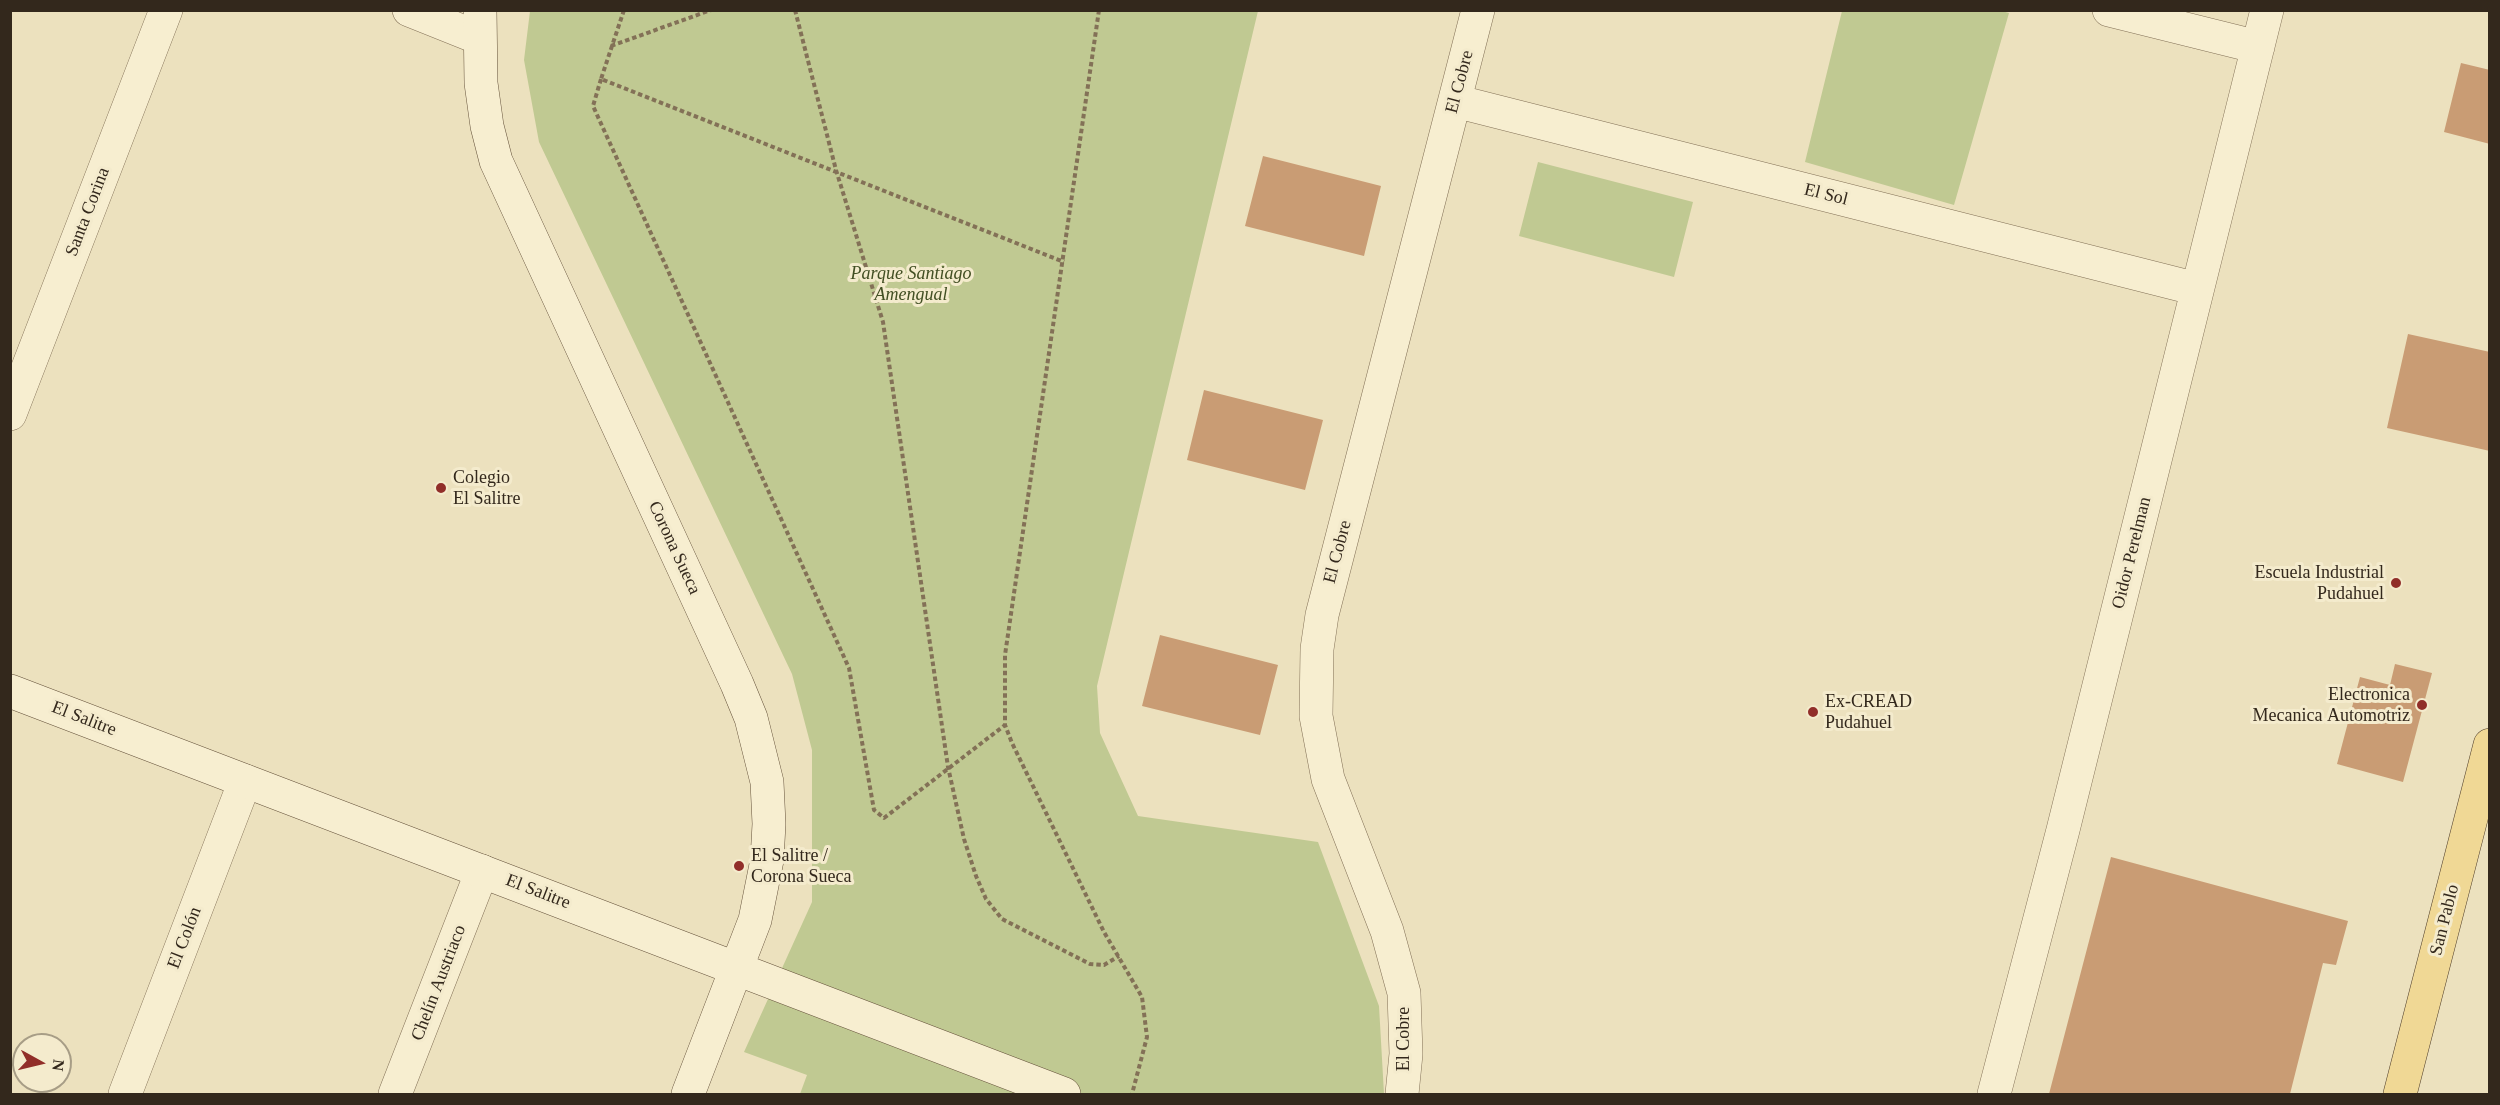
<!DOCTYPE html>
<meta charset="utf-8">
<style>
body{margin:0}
#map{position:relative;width:2500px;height:1105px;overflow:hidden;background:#ece1be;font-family:Georgia,serif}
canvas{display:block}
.frame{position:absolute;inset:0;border:12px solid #33281c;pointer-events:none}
.north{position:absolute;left:12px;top:1033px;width:60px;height:60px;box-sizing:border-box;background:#f4ebcd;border:2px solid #a79d86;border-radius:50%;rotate:98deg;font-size:16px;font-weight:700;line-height:24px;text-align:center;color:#33281c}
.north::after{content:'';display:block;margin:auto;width:21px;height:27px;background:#912e29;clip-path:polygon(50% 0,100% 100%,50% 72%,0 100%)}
</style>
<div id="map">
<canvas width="2500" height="1105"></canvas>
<div class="frame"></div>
<div class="north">N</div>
</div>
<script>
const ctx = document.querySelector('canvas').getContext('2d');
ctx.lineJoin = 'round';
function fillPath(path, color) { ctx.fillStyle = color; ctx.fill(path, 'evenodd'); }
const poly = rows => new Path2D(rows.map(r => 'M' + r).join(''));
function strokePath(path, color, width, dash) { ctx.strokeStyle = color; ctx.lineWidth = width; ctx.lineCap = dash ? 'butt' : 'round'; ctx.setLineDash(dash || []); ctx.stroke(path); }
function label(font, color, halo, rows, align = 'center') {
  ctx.font = font + ' Georgia,serif'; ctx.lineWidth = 6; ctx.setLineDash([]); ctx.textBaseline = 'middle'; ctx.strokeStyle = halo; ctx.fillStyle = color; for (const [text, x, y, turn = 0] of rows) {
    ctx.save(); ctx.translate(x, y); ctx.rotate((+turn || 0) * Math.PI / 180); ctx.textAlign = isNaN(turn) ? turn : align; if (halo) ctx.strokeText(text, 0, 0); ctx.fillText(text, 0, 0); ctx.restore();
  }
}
fillPath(poly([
 [1998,10,2009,13,1954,205,1805,162,1842,11],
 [530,11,1258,11,1097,686,1100,733,1138,816,1318,842,1379,1006,1384,1094,800,1094,807,1075,744,1052,812,902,812,750,792,674,539,142,524,60],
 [1538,162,1693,202,1674,277,1519,236]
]), '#c0c992');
fillPath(poly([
 [2461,63,2490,70,2490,144,2444,132],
 [1263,156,1381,186,1364,256,1245,226],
 [2408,334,2490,352,2490,451,2387,428],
 [1204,390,1323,420,1305,490,1187,460],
 [1160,635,1278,665,1260,735,1142,706],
 [2395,664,2432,673,2403,782,2337,764,2360,677,2390,685],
 [2111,857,2348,921,2336,965,2323,963,2290,1094,2049,1094]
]), '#c99c74');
const street = poly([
 [409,10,479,38],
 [2109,10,2258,47],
 [1455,101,2197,289],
 [10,414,166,10],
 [125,1094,245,781],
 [395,1094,482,871],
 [1402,1094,1406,1054,1404,993,1387,931,1328,779,1316,716,1317,649,1322,615,1478,10],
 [1994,1094,2063,830,2267,10]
]);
const secondary = poly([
 [480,10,481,83,487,126,496,161,737,684,751,718,767,782,769,824,767,860,755,920,688,1094],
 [10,691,1064,1094]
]);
const primary = poly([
 [2400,1094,2490,745]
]);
strokePath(street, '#837157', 34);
strokePath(secondary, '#65523b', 34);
strokePath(primary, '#513f2c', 34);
strokePath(poly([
 [624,10,601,79,1064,262],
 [795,10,836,170,883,322,948,767,964,839,976,876,986,899,1002,919,1090,964,1104,965,1119,956],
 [1099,10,1005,655,1005,725,1012,743,1104,932,1142,997,1147,1037,1132,1094],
 [611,46,711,10],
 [601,79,593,106,849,668,874,810,884,818,1005,725]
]), '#837157', 4, [4.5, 3]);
strokePath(street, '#f7eed0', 33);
strokePath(secondary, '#f7eed0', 33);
strokePath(primary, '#f0d895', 33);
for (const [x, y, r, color] of [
 [441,488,6,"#912e29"],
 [2396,583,6,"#912e29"],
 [2422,705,6,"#912e29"],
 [1813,712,6,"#912e29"],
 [739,866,6,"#912e29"]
]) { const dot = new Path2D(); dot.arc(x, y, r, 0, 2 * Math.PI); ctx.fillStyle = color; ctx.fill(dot); strokePath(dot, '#f4ebcd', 2); }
label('18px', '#33281c', '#f4ebcd', [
 ["El Cobre",1460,82,-75],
 ["El Sol",1826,195,14],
 ["Santa Corina",88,212,-69],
 ["Corona Sueca",674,548,65],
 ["El Cobre",1338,552,-75],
 ["Oidor Perelman",2132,553,-76],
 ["El Salitre",84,719,21],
 ["El Salitre",538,892,21],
 ["San Pablo",2445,920,-76],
 ["El Colón",185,938,-69],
 ["Chelín Austriaco",439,983,-69],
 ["El Cobre",1404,1039,-90]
]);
label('italic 18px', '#424f23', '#f4ebcd', [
 ["Parque Santiago",911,274],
 ["Amengual",911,295]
]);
label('18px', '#33281c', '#f4ebcd', [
 ["Colegio",453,478],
 ["El Salitre",453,499],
 ["Escuela Industrial",2384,573,"right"],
 ["Pudahuel",2384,594,"right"],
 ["Electronica",2410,695,"right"],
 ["Mecanica Automotriz",2410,716,"right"],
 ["Ex-CREAD",1825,702],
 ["Pudahuel",1825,723],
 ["El Salitre /",751,856],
 ["Corona Sueca",751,877]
], 'left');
</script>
